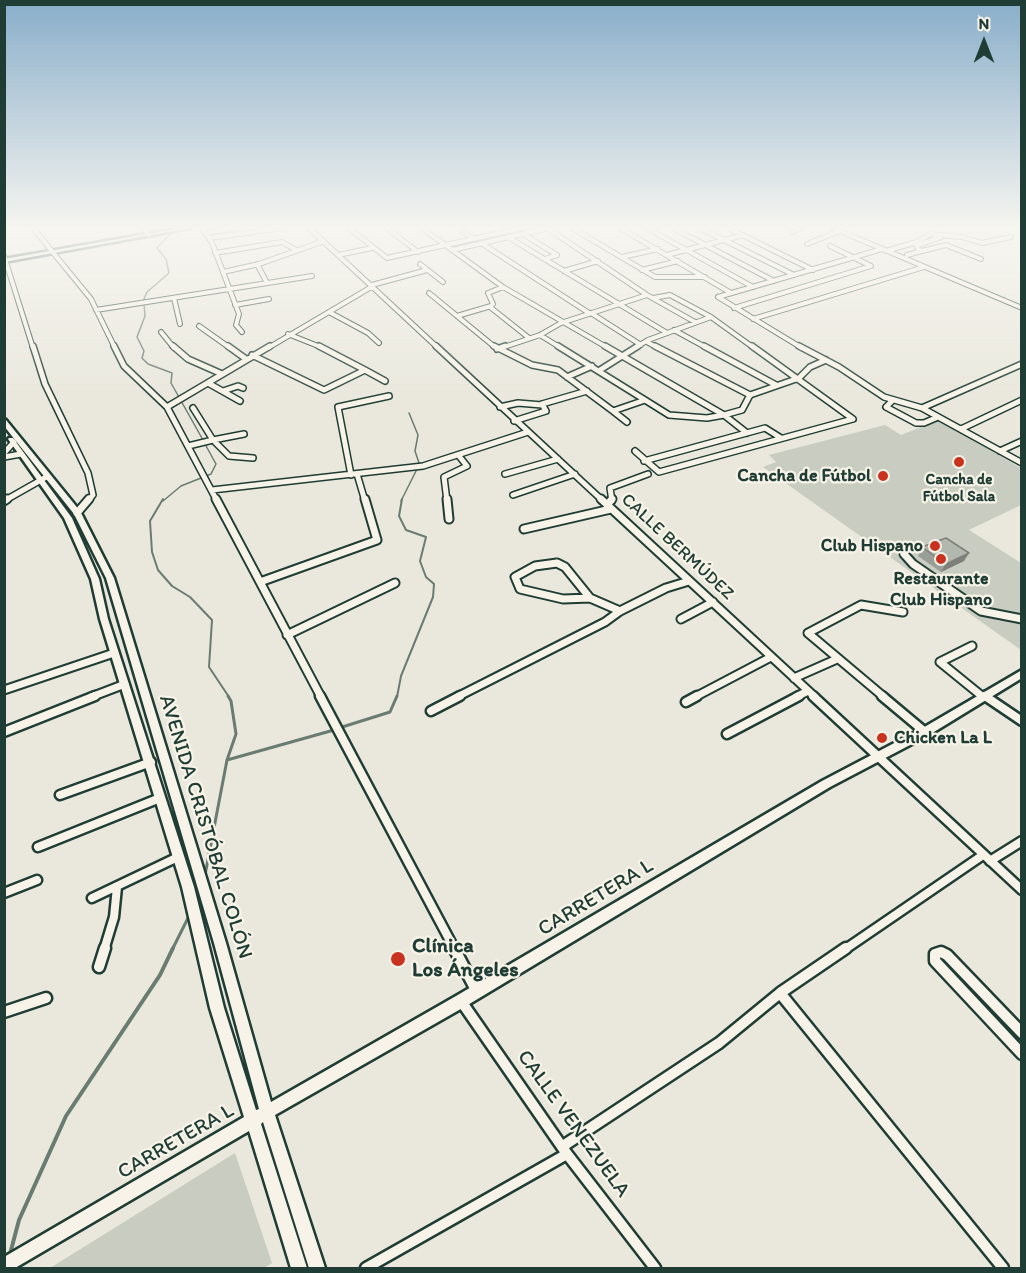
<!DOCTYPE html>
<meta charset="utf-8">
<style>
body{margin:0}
#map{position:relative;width:1026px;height:1273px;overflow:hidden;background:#eae8dd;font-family:Itim,sans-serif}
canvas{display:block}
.frame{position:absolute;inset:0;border:6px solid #1f3d34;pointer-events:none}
.north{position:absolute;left:954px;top:12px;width:60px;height:60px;-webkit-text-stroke:4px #f7f3e8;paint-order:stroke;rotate:0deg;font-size:16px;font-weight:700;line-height:24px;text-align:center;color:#1f3d34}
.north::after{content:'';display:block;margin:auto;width:21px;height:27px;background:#1f3d34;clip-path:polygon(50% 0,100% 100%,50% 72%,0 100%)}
</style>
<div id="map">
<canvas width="1026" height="1273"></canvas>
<div class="frame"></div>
<div class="north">N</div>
</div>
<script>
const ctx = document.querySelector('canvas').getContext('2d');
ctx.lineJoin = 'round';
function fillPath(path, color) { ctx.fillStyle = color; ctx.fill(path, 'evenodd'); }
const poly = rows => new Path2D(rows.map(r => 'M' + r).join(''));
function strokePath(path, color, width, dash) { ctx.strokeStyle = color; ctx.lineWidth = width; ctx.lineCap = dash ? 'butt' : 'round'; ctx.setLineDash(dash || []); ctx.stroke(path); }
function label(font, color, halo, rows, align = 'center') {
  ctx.font = font + ' Itim,sans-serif'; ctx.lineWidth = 4.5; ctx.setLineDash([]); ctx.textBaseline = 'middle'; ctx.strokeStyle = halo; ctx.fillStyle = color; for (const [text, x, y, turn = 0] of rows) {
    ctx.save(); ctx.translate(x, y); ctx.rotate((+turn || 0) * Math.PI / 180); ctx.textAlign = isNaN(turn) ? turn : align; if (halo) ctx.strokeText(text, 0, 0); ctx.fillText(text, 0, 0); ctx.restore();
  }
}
fillPath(poly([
 [939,420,1021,468,1021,505,969,530,1021,563,1021,650,763,467,776,462,769,455,885,425,901,435],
 [235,1153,272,1263,264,1268,50,1268]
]), '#c8ccc1');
strokePath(poly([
 [143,301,147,292,169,273,166,259,157,248,172,232],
 [144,304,145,316,137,337,144,351,142,358,148,364,172,373,171,383,203,440],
 [409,413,418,435,415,451,419,463],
 [163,501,181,486,211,474,216,464,205,444],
 [401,501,417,469]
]), '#6a7c72', 1.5);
strokePath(poly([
 [163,499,150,521,152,552,158,570,172,586,190,597,212,620,209,667,229,697],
 [397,697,401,676,433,597,434,584,426,577,420,561,426,537,406,530,399,516,402,499]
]), '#6a7c72', 2);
strokePath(poly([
 [339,728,390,712,397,696],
 [227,760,334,730],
 [205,875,227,760,236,734,231,701,228,696],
 [172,950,190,914]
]), '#6a7c72', 3);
strokePath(poly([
 [10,1254,19,1220,66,1116,160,975,173,948]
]), '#6a7c72', 4);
const minorFar4 = poly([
 [33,228,91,299,115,348],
 [143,228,149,235],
 [202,228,212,243,239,314,236,325,242,332],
 [309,228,438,348],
 [349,228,387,258,522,228],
 [387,228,418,252],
 [422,228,503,287,608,348],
 [457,228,474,239],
 [547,228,647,295,695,322],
 [572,228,655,277,705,277],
 [620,228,731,293],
 [647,228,753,287],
 [673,228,774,281],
 [700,228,794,275],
 [728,228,813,270],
 [833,228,1022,308],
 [792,232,802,228],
 [206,233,235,228],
 [523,234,557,255,545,259],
 [508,237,667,333],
 [209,238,283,228],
 [481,243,589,313],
 [807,244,840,231],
 [916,246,941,237],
 [452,250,549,228],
 [886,251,917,242,930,234,962,237,982,243,1011,237],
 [922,251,946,245,981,259],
 [215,253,282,242,296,250],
 [338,255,372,248],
 [667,255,743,235],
 [907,255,922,251,918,249],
 [4,256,33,348],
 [622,257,658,249],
 [257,264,267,283],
 [420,264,443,282],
 [642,270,678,261],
 [564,271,598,261],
 [223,272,259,264,324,241],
 [372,285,427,270],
 [429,293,496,348],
 [718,297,802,348],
 [718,297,882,249],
 [174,298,180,324],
 [653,298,670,295,711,317],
 [235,305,269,299],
 [490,307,529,338],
 [734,308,871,266,830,246],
 [96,310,312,276],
 [329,312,368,333,379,343],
 [591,313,641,345],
 [457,316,491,306,493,304,488,293,503,287],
 [753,319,924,267],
 [199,326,230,348],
 [674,330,707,348],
 [161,332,174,348],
 [288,334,323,348],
 [540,335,561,348],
 [647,342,658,348],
 [268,348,373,286],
 [501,348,540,335,561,323,647,295],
 [635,348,648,340,711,317,754,348]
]);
const minorFar3 = poly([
 [33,346,45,384,88,473,93,495,88,501],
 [114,346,124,366,167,407,217,501],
 [173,346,188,359,222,374],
 [228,346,246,359],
 [436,346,603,501],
 [494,346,532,365,558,370,613,411,645,400,669,415,707,418,724,415,747,433],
 [558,346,645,400],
 [605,346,724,415,742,410,750,395,799,378,810,367,826,360],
 [655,346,750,395],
 [704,346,776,385],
 [799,346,839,367,884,397,922,408,1022,463],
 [497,349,505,346],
 [252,355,324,390,365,370,319,346],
 [365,370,385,381],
 [600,370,638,346],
 [567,377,592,366],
 [208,383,240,401],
 [223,391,238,386,243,388],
 [893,400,886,407,916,423,924,423,938,417],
 [167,407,270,346],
 [500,407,518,403,542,405],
 [922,408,1022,364],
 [613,411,627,422],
 [514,421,546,411,542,404,587,391],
 [961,429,1022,400],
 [213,440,244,434],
 [215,442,229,456,253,458],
 [188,446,213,440,193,408],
 [635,451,659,472,853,419,752,346],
 [1000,451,1022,441],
 [4,453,14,442],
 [4,457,21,454],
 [644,461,765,428,781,438],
 [357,474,365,501],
 [505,474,558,459],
 [351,475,338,407,389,396],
 [212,490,423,466,528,432],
 [513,495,575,474],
 [4,501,48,476],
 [447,501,444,477,467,466,459,456],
 [612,501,610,488,648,474]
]);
const minorFar2 = poly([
 [216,499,321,697],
 [447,499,449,519],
 [601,499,815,697],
 [4,501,7,499],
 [607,505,612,499],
 [77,513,89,499],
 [524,529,611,509],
 [904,554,913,564,981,611,1022,619],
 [557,563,565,567,590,598,563,599,520,589,515,577,535,566,557,563],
 [260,582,377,540,365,499],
 [590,598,620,611],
 [681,619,713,602],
 [287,635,395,583],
 [972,646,940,662,983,697],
 [794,678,837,659],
 [4,690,114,653],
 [985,696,987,697],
 [91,697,125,684],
 [457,697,605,622,620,611,666,588,689,581],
 [695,697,771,657],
 [796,697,808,691],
 [884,697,808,633,861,605,903,612]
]);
const minorFar1 = poly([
 [320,696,455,950],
 [813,696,1022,890],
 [882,696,925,732],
 [985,696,1022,721],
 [686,702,697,696],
 [431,711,460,696],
 [4,732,95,696],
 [727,734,799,696],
 [60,795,151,762],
 [38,847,160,798],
 [990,861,1022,841],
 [4,893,37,880],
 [92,898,178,857],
 [104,950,114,917,117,887],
 [844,950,983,855]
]);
const minor = poly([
 [454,948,477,992],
 [99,967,105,948],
 [780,993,1003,1268],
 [461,1001,567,1154,655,1268],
 [4,1012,46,998],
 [1022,1033,947,955,941,952,935,954,935,961,1022,1054],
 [563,1146,719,1043,780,993,846,948],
 [366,1268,567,1154]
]);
const tertiary = poly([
 [181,228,190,228,4,262,4,259,181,228],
 [4,419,6,420,80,511,114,578,226,943,271,1102,456,996,822,781,921,729,1022,670,1022,678,929,735,830,787,466,1006,275,1115,325,1268,309,1268,263,1122,261,1124,307,1268,291,1268,249,1131,15,1268,4,1268,4,1257,244,1117,210,1008,182,887,100,619,91,579,64,518,8,439,9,438,13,438,72,518,99,579,108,619,194,887,224,1008,256,1110,259,1109,214,943,106,578,74,514,4,426,4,419]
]);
strokePath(minorFar4, '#1f3d34', 6);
strokePath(minorFar3, '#1f3d34', 8);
strokePath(minorFar2, '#1f3d34', 11);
strokePath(minorFar1, '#1f3d34', 13);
strokePath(minor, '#1f3d34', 15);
strokePath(tertiary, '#1f3d34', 5);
strokePath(minorFar4, '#f7f3e8', 4);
strokePath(minorFar3, '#f7f3e8', 5);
strokePath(minorFar2, '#f7f3e8', 7);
strokePath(minorFar1, '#f7f3e8', 8);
strokePath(minor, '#f7f3e8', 10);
fillPath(tertiary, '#f7f3e8');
fillPath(poly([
 [922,547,964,561,941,572,918,556]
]), '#999e96');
fillPath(poly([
 [969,553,964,561,941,572,946,564]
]), '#7d817a');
const building = poly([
 [946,538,969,553,946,564,922,547,946,538]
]);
fillPath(building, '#b2b8ae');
strokePath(building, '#7d817a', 1.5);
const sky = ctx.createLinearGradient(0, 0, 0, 406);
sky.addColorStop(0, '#89aeca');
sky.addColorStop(0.56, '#f6f5f0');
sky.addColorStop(1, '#f6f5f000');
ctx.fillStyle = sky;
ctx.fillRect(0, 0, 1026, 406);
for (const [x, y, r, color] of [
 [959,462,6,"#c8321e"],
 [883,476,6,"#c8321e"],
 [935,546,6,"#c8321e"],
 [941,559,6,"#c8321e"],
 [882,738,6,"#c8321e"],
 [398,959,8,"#c8321e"]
]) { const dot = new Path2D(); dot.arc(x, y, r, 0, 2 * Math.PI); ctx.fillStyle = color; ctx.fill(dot); strokePath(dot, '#f7f3e8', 2); }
label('bold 15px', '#1f3d34', '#f7f3e8', [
 ["Cancha de",959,480],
 ["Fútbol Sala",959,497]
]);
label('bold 18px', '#1f3d34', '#f7f3e8', [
 ["Cancha de Fútbol",871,476],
 ["Club Hispano",923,546],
 ["Restaurante",941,579,"center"],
 ["Club Hispano",941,600,"center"],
 ["Chicken La L",894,738,"left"]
], 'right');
label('18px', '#1f3d34', '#f7f3e8', [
 ["CALLE BERMÚDEZ",677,547,43]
]);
label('21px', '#1f3d34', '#f7f3e8', [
 ["AVENIDA CRISTÓBAL COLÓN",205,827,73],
 ["CARRETERA L",596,898,-31],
 ["CALLE VENEZUELA",573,1124,54],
 ["CARRETERA L",176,1142,-30]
]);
label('bold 21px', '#1f3d34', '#f7f3e8', [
 ["Clínica",412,947],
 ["Los Ángeles",412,971]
], 'left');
</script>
